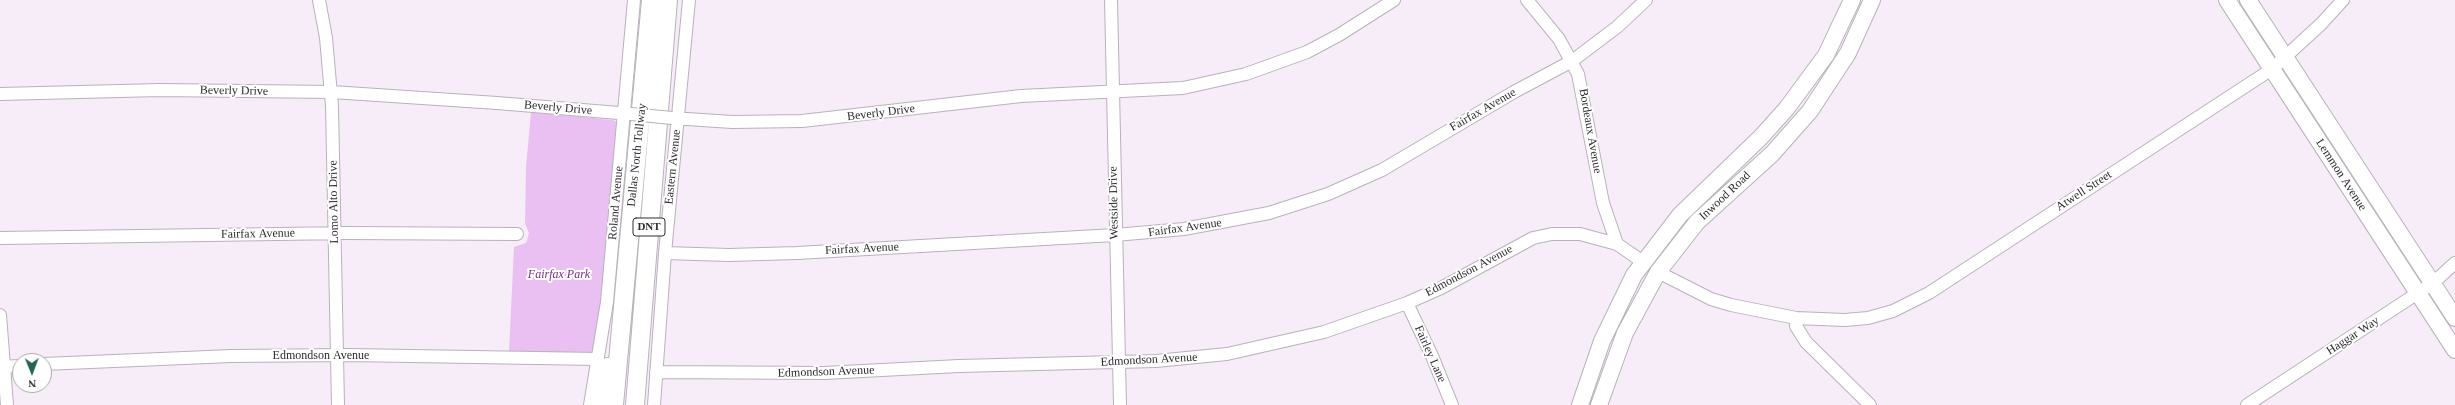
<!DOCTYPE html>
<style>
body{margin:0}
#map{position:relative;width:2455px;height:405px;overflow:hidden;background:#f6edf8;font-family:Georgia,serif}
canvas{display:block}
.north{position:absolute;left:12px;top:353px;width:40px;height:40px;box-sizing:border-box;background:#fefefe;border:1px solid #abaaab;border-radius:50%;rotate:179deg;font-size:11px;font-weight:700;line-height:16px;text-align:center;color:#2e2b2f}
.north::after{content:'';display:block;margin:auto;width:14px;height:18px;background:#246452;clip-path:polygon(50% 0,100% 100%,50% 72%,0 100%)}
</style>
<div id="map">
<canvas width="2455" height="405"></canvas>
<div class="north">N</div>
</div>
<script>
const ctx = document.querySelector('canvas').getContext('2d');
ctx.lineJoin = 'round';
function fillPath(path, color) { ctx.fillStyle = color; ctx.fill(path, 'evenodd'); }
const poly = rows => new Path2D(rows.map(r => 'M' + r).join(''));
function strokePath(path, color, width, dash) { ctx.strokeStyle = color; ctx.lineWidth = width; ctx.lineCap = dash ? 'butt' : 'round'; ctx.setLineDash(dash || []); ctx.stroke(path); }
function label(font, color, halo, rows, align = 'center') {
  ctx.font = font + ' Georgia,serif'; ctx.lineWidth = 4; ctx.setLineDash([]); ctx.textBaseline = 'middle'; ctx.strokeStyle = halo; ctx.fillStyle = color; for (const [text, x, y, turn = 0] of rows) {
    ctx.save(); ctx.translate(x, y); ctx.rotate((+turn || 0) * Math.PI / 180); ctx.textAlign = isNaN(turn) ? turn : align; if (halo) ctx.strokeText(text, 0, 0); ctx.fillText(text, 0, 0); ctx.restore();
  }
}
fillPath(poly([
 [531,112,613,120,617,122,605,271,596,344,591,353,509,351,514,247,526,243,529,233,525,223,526,167]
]), '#eac0f2');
const minor = poly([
 [319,0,326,38,332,106,338,405],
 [1111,0,1120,405],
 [1527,0,1559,39,1578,74,1603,203,1617,244,1643,262],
 [0,94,160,90,332,92,497,103,631,114],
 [672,118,732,122,802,121,1021,96,1183,88,1246,74,1307,52,1339,35,1394,0],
 [0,238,346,233,517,234],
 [665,253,729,255,797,253,1115,235,1184,229,1269,213,1328,194,1382,170,1514,92,1572,61,1617,27,1646,0],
 [1658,272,1711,299,1731,305,1796,318,1845,320,1868,318,1893,311,1929,293,2272,69,2321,24,2343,0],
 [1407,303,1432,356,1452,405],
 [0,315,7,405],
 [1796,318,1796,326,1806,342,1870,405],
 [44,364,231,356,348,355,598,359],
 [0,367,20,366],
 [656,372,824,373,959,366,1156,361,1227,354,1324,332,1407,303,1441,288,1533,238,1552,234,1580,234,1617,244],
 [590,405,607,302,634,0],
 [654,405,665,253,689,0],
 [2247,405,2433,283,2455,263]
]);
const major = poly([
 [2227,0,2455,350],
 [2248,0,2455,318],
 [1580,405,1602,341,1634,275,1680,215,1761,137,1787,108,1826,55,1852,0],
 [1599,405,1625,333,1658,272,1697,222,1772,154,1810,111,1848,53,1872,0]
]);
const highway = poly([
 [600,405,608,367],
 [614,405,651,0],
 [635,405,668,0]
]);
strokePath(minor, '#b9b1bb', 14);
strokePath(major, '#b9b1bb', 18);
strokePath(highway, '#b9b1bb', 20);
strokePath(minor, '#fff', 12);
strokePath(major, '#fff', 16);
strokePath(highway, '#fff', 18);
const minorBridge = poly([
 [631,114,672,118]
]);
strokePath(minorBridge, '#b9b1bb', 14, []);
strokePath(minorBridge, '#fff', 12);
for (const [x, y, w] of [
 [649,227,32]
]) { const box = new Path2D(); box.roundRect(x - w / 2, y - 9, w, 18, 3); ctx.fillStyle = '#fefefe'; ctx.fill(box); strokePath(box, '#2e2b2f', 1); }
label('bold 11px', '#2e2b2f', null, [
 ["DNT",649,227]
]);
label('12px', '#2e2b2f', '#fefefe', [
 ["Beverly Drive",234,91,1],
 ["Beverly Drive",558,108,5],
 ["Fairfax Avenue",1483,110,-30],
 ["Beverly Drive",881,113,-7],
 ["Bordeaux Avenue",1590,131,80],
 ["Dallas North Tollway",637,155,-84],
 ["Eastern Avenue",673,167,-84],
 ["Lemmon Avenue",2341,175,57],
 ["Atwell Street",2084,191,-33],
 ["Inwood Road",1725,196,-43],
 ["Lomo Alto Drive",334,202,-91],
 ["Roland Avenue",616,203,-85],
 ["Westside Drive",1114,203,-91],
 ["Fairfax Avenue",1185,228,-8],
 ["Fairfax Avenue",258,234,-1],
 ["Fairfax Avenue",862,249,-3],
 ["Edmondson Avenue",1469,271,-28],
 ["Haggar Way",2353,336,-33],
 ["Fairley Lane",1430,354,66],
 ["Edmondson Avenue",321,356],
 ["Edmondson Avenue",1149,360,-3],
 ["Edmondson Avenue",826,372,-2]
]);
label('italic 12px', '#762b85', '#fefefe', [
 ["Fairfax Park",559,275]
]);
</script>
